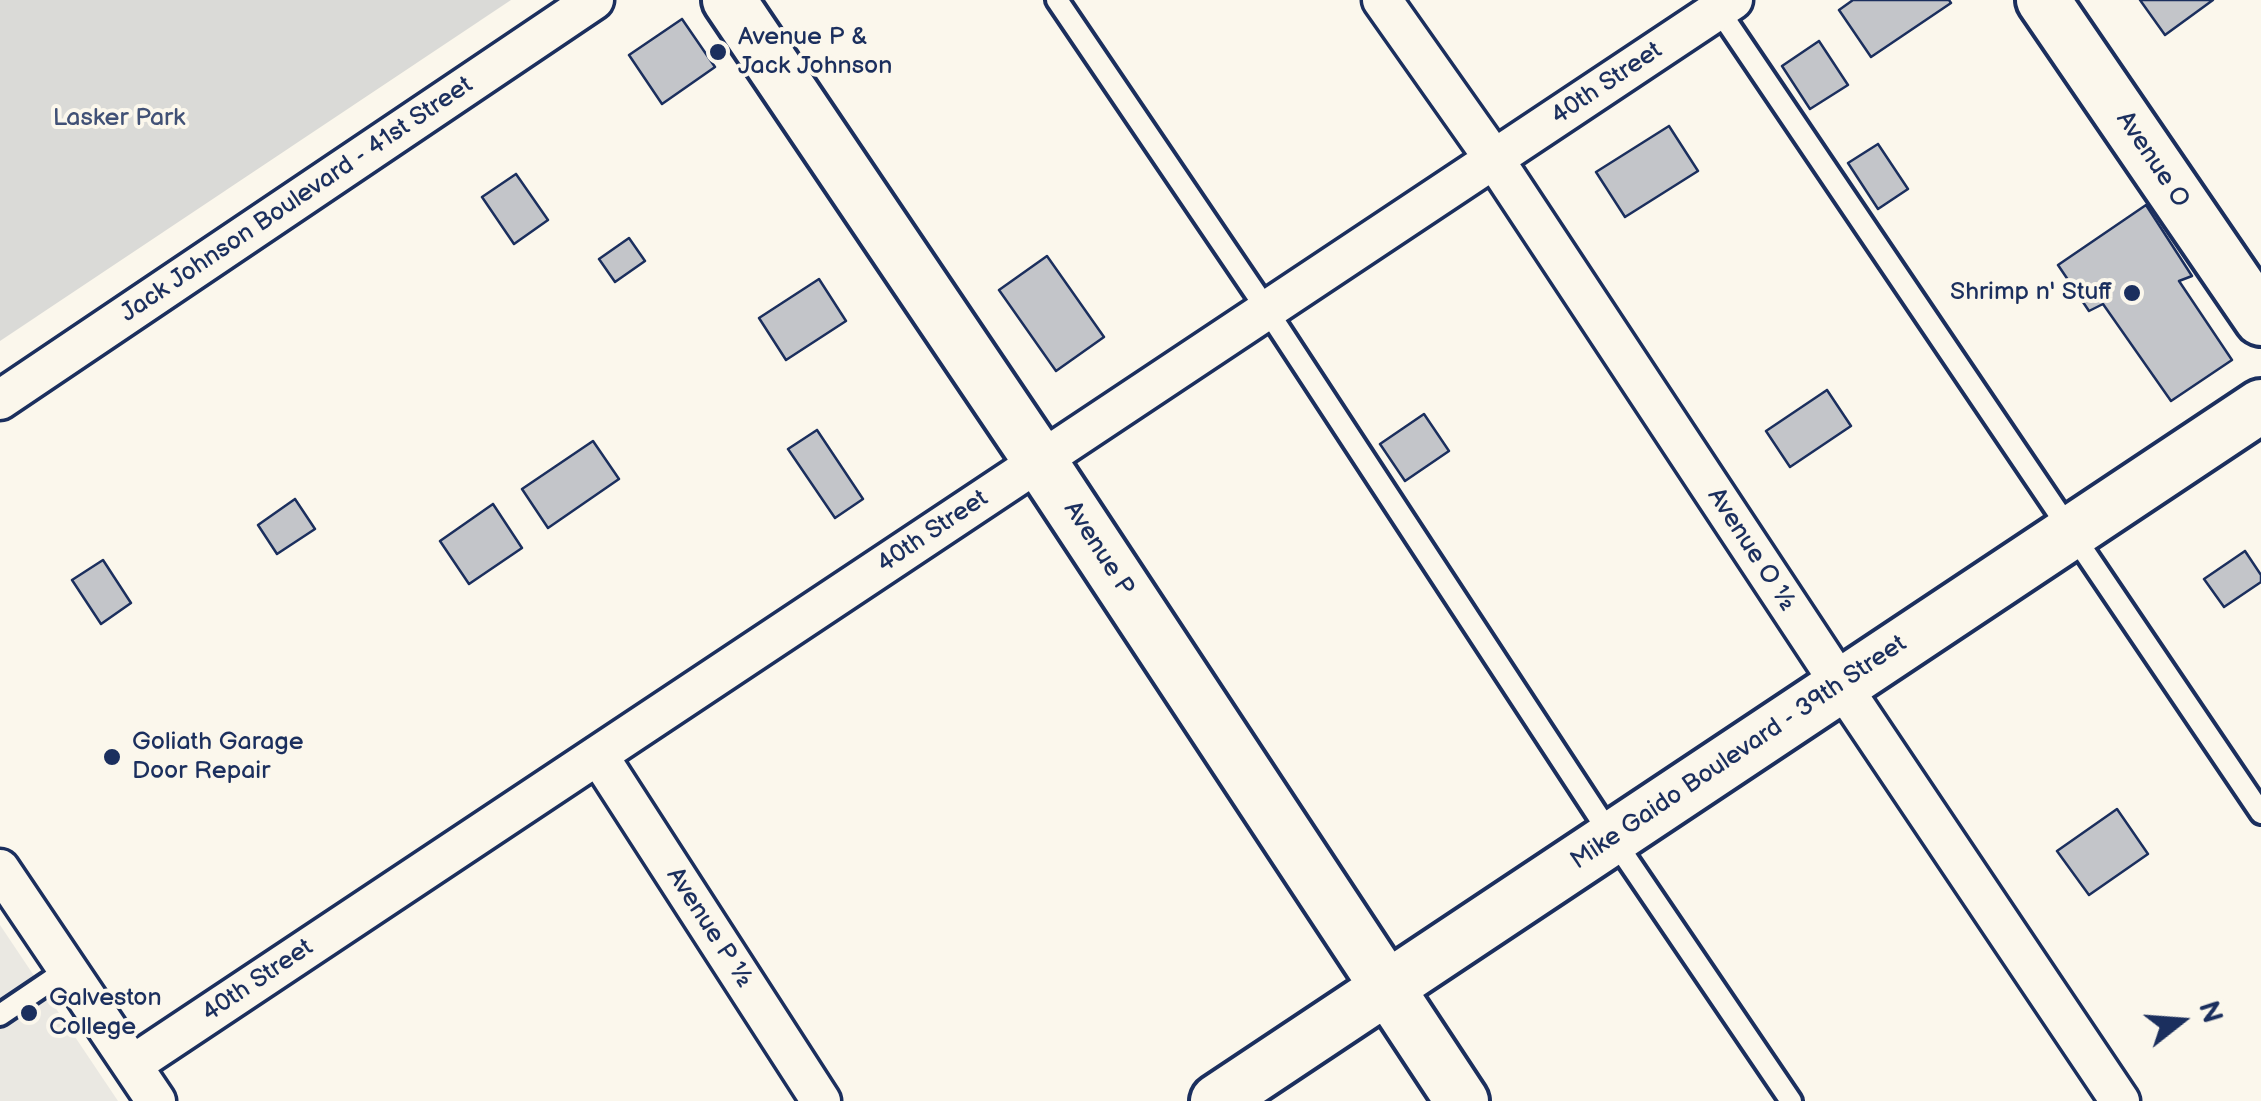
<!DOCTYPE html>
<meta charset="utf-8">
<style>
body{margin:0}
#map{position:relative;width:2261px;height:1101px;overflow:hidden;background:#fbf7ec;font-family:"Balsamiq Sans",sans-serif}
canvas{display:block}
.north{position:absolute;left:2131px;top:971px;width:100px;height:100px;-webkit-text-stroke:8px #fbf7ec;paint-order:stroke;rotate:73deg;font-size:28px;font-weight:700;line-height:40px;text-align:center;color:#1b2f5e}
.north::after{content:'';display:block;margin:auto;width:35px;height:45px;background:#1b2f5e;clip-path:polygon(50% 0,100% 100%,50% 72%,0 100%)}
</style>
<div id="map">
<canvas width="2261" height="1101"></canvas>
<div class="north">N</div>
</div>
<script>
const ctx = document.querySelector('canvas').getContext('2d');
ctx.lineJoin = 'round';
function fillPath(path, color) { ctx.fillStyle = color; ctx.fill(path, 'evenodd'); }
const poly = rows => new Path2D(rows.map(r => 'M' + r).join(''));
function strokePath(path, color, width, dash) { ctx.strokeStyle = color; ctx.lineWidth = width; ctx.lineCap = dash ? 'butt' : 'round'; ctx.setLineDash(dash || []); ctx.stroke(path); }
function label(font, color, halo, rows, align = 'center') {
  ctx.font = font + ' "Balsamiq Sans",sans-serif'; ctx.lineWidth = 8; ctx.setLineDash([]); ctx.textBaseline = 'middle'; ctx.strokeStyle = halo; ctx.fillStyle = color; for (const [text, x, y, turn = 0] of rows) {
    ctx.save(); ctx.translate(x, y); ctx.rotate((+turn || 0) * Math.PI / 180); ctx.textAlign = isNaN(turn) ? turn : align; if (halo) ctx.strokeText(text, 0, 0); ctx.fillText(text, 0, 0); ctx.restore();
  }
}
fillPath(poly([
 [0,925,118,1101,0,1101]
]), '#eae8e2');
fillPath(poly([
 [0,0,511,0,0,341]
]), '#dadad7');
const building = poly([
 [1853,0,1949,0,1951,3,1871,57,1839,10,1853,0],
 [2140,0,2213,0,2165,35,2140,0],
 [682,19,715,67,662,104,629,55,682,19],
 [1819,41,1848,85,1810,109,1782,66,1819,41],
 [1669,126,1698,171,1625,217,1596,172,1669,126],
 [1878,144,1908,189,1878,209,1848,163,1878,144],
 [516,174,548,220,514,244,482,197,516,174],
 [2146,205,2192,276,2179,281,2232,360,2171,401,2103,304,2089,311,2058,265,2146,205],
 [629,238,645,261,615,282,599,259,629,238],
 [1047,256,1104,337,1056,371,999,290,1047,256],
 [819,279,846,321,786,360,759,318,819,279],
 [1827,390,1851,426,1790,467,1766,431,1827,390],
 [1424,414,1449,451,1405,481,1380,444,1424,414],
 [817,430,863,499,835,518,788,449,817,430],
 [593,441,619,479,548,528,522,489,593,441],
 [295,499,315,529,277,554,258,525,295,499],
 [493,504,522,548,469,584,440,541,493,504],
 [2245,551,2261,575,2261,582,2224,607,2204,579,2245,551],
 [103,560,131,603,101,624,72,580,103,560],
 [2117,809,2148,854,2089,895,2057,851,2117,809]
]);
fillPath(building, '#c3c5c9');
strokePath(building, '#1b2f5e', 2.5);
const lane = poly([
 [1057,0,1267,310,1612,837,1791,1101],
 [1716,6,2261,813],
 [0,1015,68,969]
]);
const street = poly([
 [1382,0,1494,159,1841,685,2120,1101],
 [0,400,594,0],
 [598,755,821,1101],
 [0,869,156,1101],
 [132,1065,1733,0]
]);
const secondary = poly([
 [729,0,1040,461,1462,1101],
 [2043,0,2261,319],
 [1217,1101,2261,406]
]);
strokePath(lane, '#1b2f5e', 28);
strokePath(street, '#1b2f5e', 45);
strokePath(secondary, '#1b2f5e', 60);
strokePath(lane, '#fbf7ec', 20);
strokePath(street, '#fbf7ec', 38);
strokePath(secondary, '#fbf7ec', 52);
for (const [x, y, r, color] of [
 [718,52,10,"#1b2f5e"],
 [2132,293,10,"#1b2f5e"],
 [112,757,10,"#1b2f5e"],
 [29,1013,10,"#1b2f5e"]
]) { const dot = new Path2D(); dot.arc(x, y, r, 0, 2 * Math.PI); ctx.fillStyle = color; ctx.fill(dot); strokePath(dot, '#fbf7ec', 4); }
label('25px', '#1b2f5e', '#fbf7ec', [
 ["Avenue P &",738,38],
 ["Jack Johnson",738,67],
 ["Shrimp n' Stuff",2112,293,"right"],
 ["Goliath Garage",132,743],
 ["Door Repair",132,772],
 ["Galveston",49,999],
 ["College",49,1028]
], 'left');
label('25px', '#1b2f5e', '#fbf7ec', [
 ["40th Street",1607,84,-34],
 ["Avenue O",2152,160,56],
 ["Jack Johnson Boulevard - 41st Street",297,200,-34],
 ["40th Street",933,532,-34],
 ["Avenue P",1098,549,57],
 ["Avenue O ½",1751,550,57],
 ["Mike Gaido Boulevard - 39th Street",1739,753,-34],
 ["Avenue P ½",709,928,57],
 ["40th Street",258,981,-34]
]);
label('25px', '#415176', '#fbf7ec', [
 ["Lasker Park",119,119]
]);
</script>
